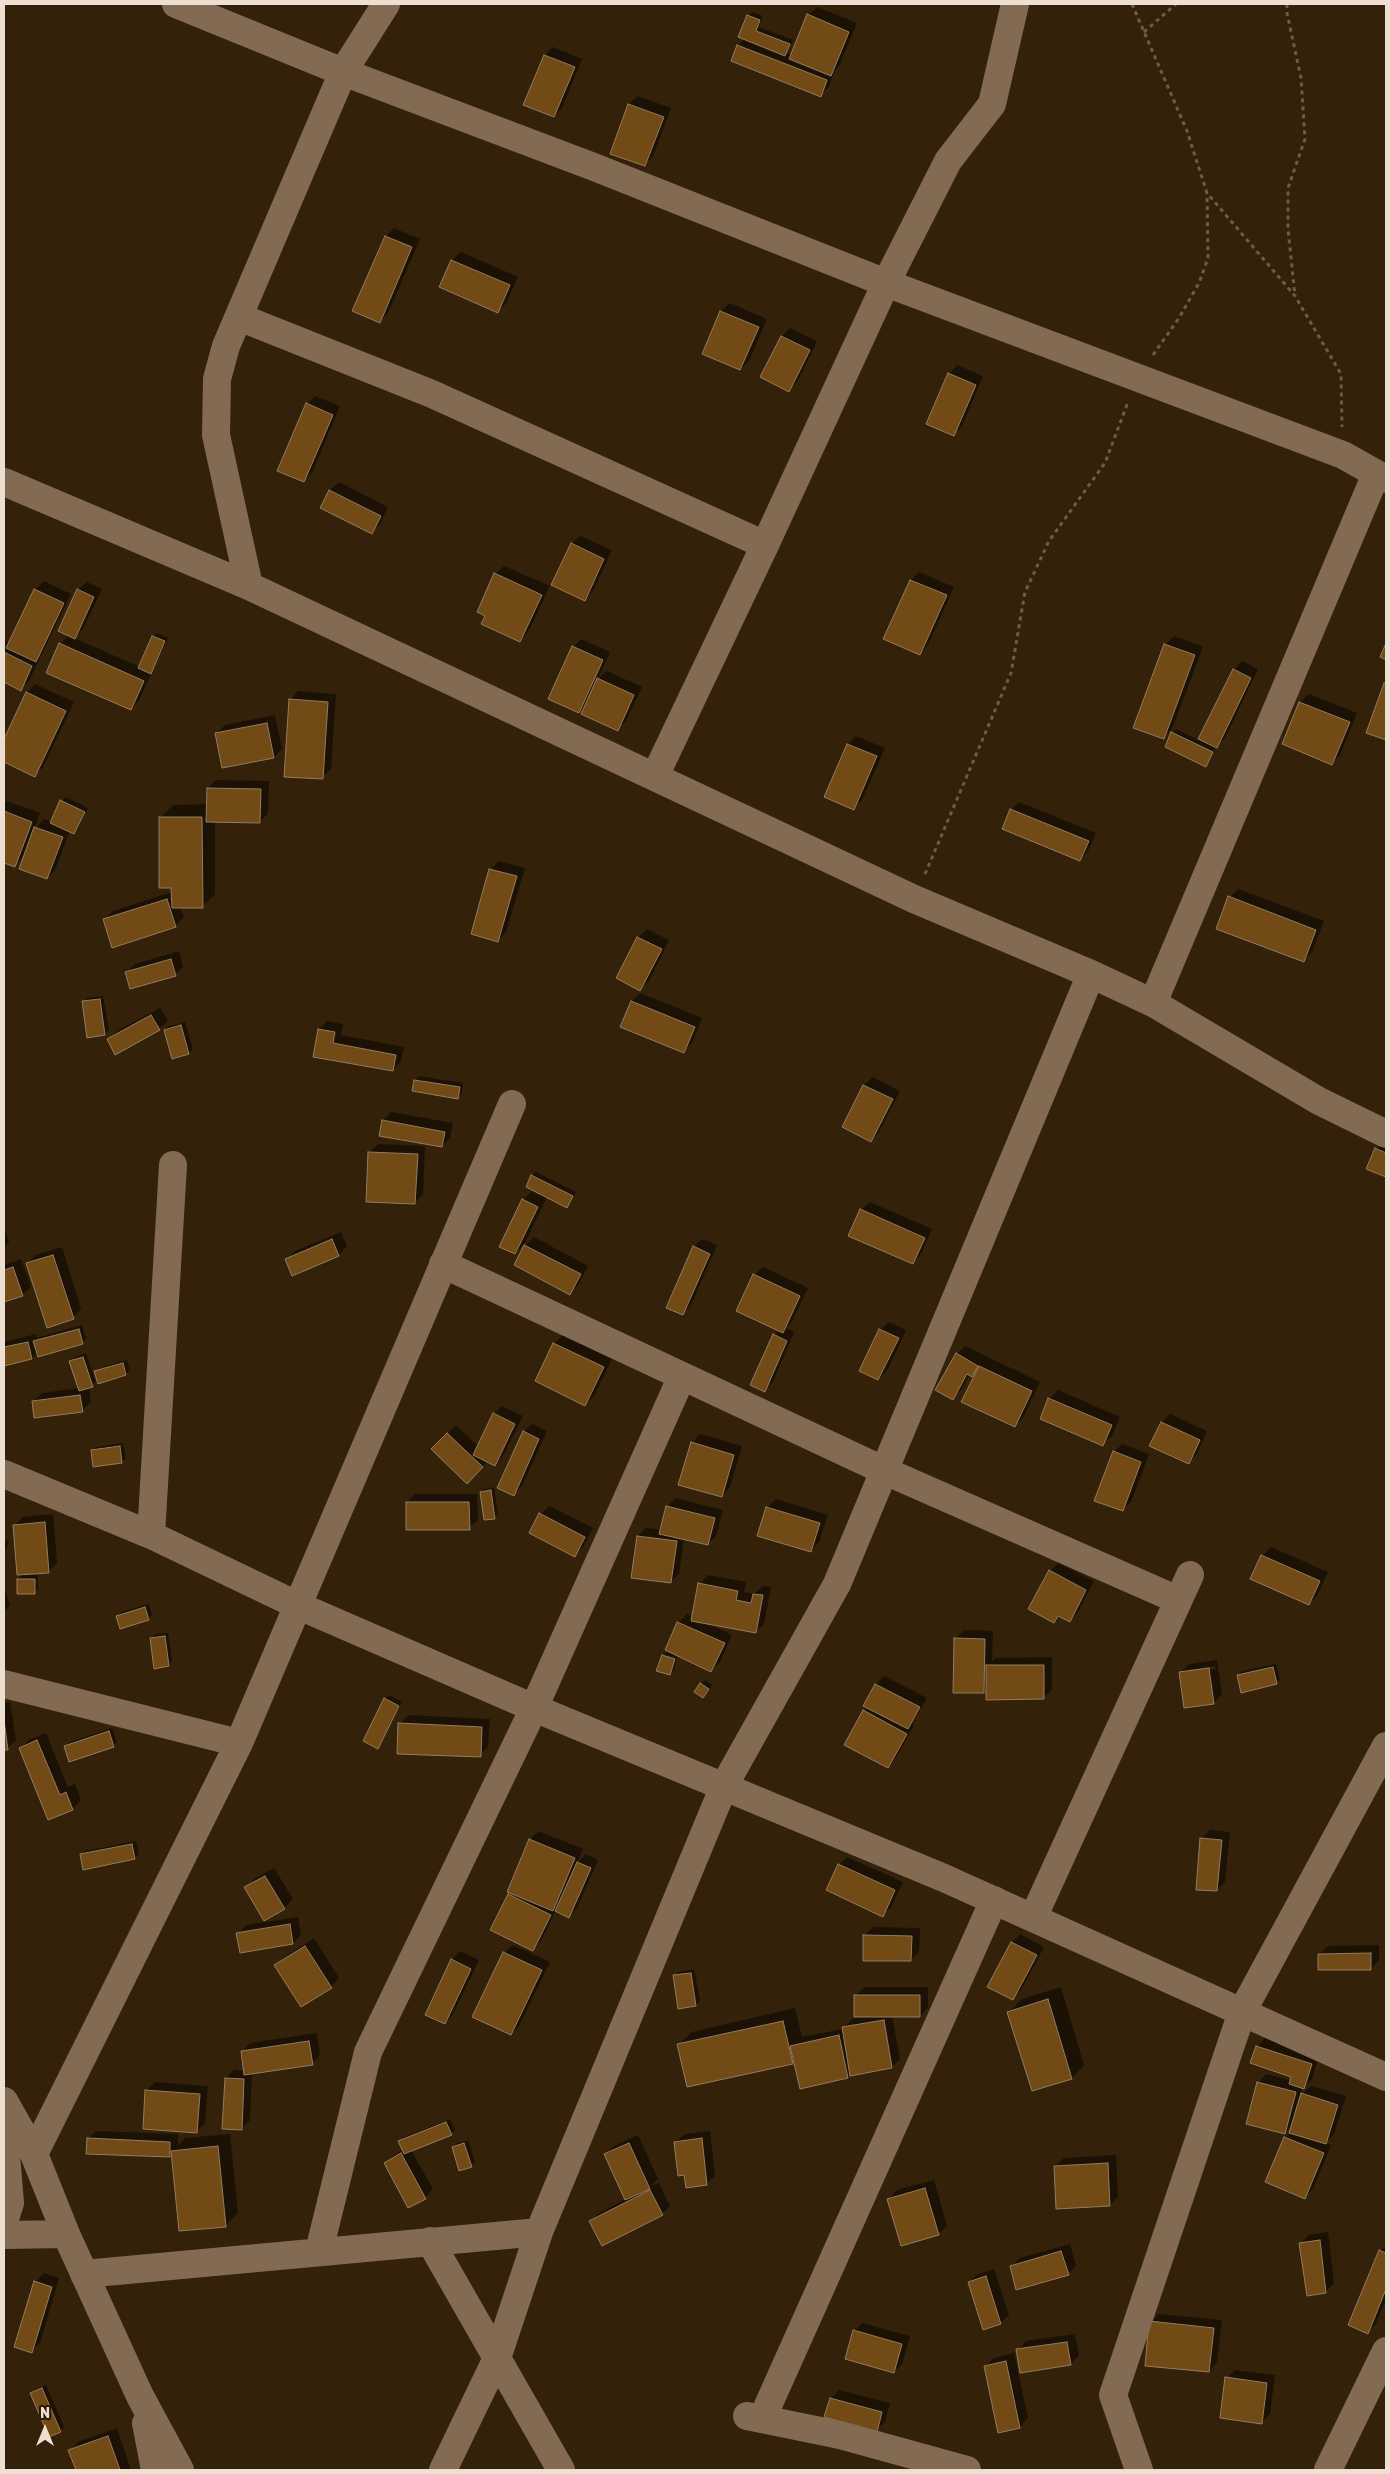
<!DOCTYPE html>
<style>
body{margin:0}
#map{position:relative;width:1390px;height:2474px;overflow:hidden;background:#342109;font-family:Rubik,sans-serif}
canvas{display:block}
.frame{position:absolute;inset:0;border:5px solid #ede0d2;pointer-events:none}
.north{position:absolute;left:20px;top:2404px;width:50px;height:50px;-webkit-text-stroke:4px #2a1801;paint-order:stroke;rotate:0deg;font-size:14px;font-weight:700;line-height:20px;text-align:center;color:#ede0d2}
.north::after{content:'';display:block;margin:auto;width:18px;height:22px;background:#ede0d2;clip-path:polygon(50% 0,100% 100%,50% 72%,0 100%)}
</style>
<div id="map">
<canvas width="1390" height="2474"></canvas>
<div class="frame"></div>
<div class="north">N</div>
</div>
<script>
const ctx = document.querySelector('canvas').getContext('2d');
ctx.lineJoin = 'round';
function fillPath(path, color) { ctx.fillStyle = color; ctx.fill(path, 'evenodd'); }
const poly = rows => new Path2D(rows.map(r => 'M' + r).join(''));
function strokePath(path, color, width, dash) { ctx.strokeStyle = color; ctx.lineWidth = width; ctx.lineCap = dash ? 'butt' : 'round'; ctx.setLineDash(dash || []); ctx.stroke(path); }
fillPath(poly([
 [817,7,857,23,839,66,834,72,829,87,820,95,738,45,745,38,748,16,752,12,763,16,759,27,793,40,786,53,792,55,808,15],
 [553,47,582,59,562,108,554,116,545,55],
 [637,96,671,108,653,156,645,165,629,105],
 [394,228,420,239,388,313,380,322,386,236],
 [461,252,518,277,506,304,497,312,440,287,452,260],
 [730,303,767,319,749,361,740,369,703,353,721,311],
 [790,328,817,341,797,382,788,390,762,377,782,336],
 [957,365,983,376,962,426,954,434,949,374],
 [315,396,340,406,312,473,303,481,307,404],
 [339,482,388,507,380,524,371,532,321,507,330,490],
 [580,536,612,550,593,591,585,599,572,544],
 [504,566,550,586,528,632,520,640,486,615,495,574],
 [919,572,954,587,928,645,920,654,885,639,911,580],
 [44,581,71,594,29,681,20,689,4,681,4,640,10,643,35,590],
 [87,582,102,589,83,629,74,638,140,667,153,637,157,633,168,638,139,700,131,709,60,644,69,635,78,590],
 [1174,636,1203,647,1172,729,1163,738,1165,645],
 [581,639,610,652,598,679,607,671,642,687,626,721,618,729,586,704,579,712,573,647],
 [1242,661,1258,669,1225,738,1215,748,1206,765,1172,733,1176,729,1199,740,1234,670],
 [1386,682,1386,739,1368,732],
 [35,684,74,702,43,767,35,775,4,760,4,742,27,693],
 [298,691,336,694,331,769,322,777,290,700],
 [1309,694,1357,713,1340,755,1332,763,1283,744,1300,702],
 [275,715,282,749,274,757,217,733,225,725],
 [856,736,885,748,862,800,854,808,826,797,848,744],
 [216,780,269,781,268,813,260,822,215,821,215,894,202,907,180,907,184,917,175,926,104,920,113,911,172,892,160,818,173,805,208,804,208,788],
 [65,797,88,808,78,829,74,832,70,830,55,870,47,878,25,855,15,865,4,861,4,800,40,813,34,830,44,819,52,822],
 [1019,802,1096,833,1088,851,1080,860,1011,810],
 [499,861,525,868,506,932,498,940,472,933,491,869],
 [1238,889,1324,921,1312,952,1303,961,1230,897],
 [647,929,669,940,649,981,640,989,618,978,638,938],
 [179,951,183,967,175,975,127,972,135,964],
 [640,993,702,1018,692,1043,683,1051,621,1026,632,1001],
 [103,996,109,1030,105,1034,83,1002,87,998],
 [160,1008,168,1021,159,1029,108,1040,117,1031],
 [327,1021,343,1024,341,1035,404,1047,401,1061,393,1070,314,1056,319,1030],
 [185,1022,193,1049,189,1053,173,1058,165,1030,169,1026],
 [419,1076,463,1083,462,1093,458,1097,415,1080],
 [873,1077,900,1091,879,1132,871,1141,843,1127,864,1085],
 [391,1112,453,1123,450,1138,442,1146,383,1121],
 [1384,1141,1386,1141,1386,1176,1368,1168,1376,1149],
 [378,1144,425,1146,423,1194,415,1203,370,1152],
 [536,1172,576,1192,566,1206,547,1196,524,1245,515,1253,523,1200,532,1191,540,1195,541,1193,532,1176],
 [870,1202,932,1229,921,1254,913,1263,861,1210],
 [4,1227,9,1242,4,1248],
 [341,1232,347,1246,339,1255,293,1274,286,1260,295,1251],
 [534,1237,588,1266,578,1285,570,1293,525,1246],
 [702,1239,717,1245,691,1305,683,1313,694,1247],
 [62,1247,81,1309,73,1317,27,1264,36,1255],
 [21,1259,31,1287,22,1295,4,1301,4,1265],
 [763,1267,808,1288,791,1323,786,1328,794,1332,773,1382,765,1390,774,1335,779,1330,754,1275],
 [889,1322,906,1330,887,1371,878,1379,880,1330],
 [82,1325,86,1339,82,1343,38,1352,32,1358,4,1365,4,1342,36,1334,37,1338],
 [563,1335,612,1359,594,1396,585,1404,554,1344],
 [965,1346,1040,1382,1023,1418,1014,1426,978,1369,972,1375,970,1374,961,1390,953,1398,957,1354],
 [86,1353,96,1382,89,1387,91,1402,82,1411,33,1402,42,1393,79,1388,71,1361,75,1357],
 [127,1360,130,1370,126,1374,96,1372,100,1368],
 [1058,1390,1120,1417,1112,1436,1103,1444,1049,1399],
 [502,1406,523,1416,503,1456,495,1464,488,1461,467,1482,433,1449,456,1425,478,1446,494,1414],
 [1170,1414,1207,1431,1197,1454,1188,1462,1151,1445,1162,1422],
 [532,1424,547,1431,522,1486,514,1494,524,1432],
 [700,1434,742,1446,730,1487,722,1496,692,1443],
 [123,1443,126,1458,122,1462,94,1466,92,1451,96,1447],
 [1122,1444,1149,1454,1131,1502,1122,1510,1114,1452],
 [494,1487,498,1514,494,1517,481,1492,485,1489],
 [415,1494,477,1494,478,1520,469,1528,407,1502],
 [675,1498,723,1510,716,1536,708,1544,684,1538,679,1574,670,1582,638,1536,646,1528,661,1530,667,1507],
 [776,1499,828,1515,819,1542,811,1551,767,1508],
 [549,1506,593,1528,583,1547,575,1555,541,1514],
 [53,1514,57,1563,49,1572,25,1573,25,1575,38,1575,38,1589,34,1593,18,1579,24,1573,15,1525,23,1517],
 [4,1539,9,1542,4,1553],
 [1271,1547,1328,1572,1317,1596,1309,1604,1262,1556],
 [1058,1563,1094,1581,1078,1612,1070,1621,1060,1616,1054,1622,1050,1571],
 [708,1575,746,1582,744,1592,754,1594,763,1586,771,1587,764,1624,755,1632,710,1624,732,1635,720,1662,711,1670,678,1655,674,1670,670,1674,663,1655,668,1650,666,1650,679,1622,687,1614,693,1617,700,1584],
 [4,1592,6,1592,10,1606,4,1611],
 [149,1604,152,1615,149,1619,118,1616,121,1612],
 [964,1630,993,1631,992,1661,996,1658,1052,1657,1052,1690,1043,1698,987,1688,983,1692,955,1639],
 [168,1633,172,1661,168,1665,151,1638,155,1634],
 [1217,1660,1222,1694,1214,1703,1180,1673,1189,1664],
 [1215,1666,1216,1669,1188,1672,1188,1670],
 [1276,1664,1280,1679,1276,1683,1238,1675,1242,1671],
 [884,1676,927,1698,912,1724,914,1725,896,1758,888,1766,864,1711,868,1707,864,1705,876,1684],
 [705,1680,712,1685,707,1693,696,1691],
 [389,1695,402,1702,378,1748,385,1699],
 [10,1702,16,1740,8,1748,4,1749,4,1703],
 [408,1715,490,1719,488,1747,480,1755,400,1724],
 [112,1728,117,1742,113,1746,66,1746,70,1742],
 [46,1733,68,1787,75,1784,81,1800,73,1809,49,1818,20,1748,29,1740],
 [1210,1830,1230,1832,1225,1882,1217,1890,1201,1839],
 [538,1831,583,1849,577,1863,586,1854,598,1860,577,1908,569,1916,556,1910,541,1941,533,1949,509,1895,530,1840],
 [136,1841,139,1854,135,1858,81,1855,85,1851],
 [847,1857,903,1882,891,1907,883,1915,839,1865],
 [274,1868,293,1899,284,1908,264,1919,246,1887,254,1879],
 [298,1917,301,1935,293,1943,238,1934,246,1925],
 [873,1927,920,1928,919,1952,911,1960,864,1936],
 [1020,1934,1044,1947,1021,1990,1013,1999,1012,1943],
 [314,1938,339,1978,331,1987,276,1965,284,1957],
 [513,1945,550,1962,519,2026,511,2034,504,1953],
 [1379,1945,1379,1960,1371,1969,1320,1954,1328,1946],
 [460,1951,479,1960,453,2014,445,2023,452,1960],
 [694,1969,700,2001,696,2005,674,1976,678,1972],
 [864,1987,928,1987,928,2007,920,2016,892,2016,900,2059,891,2067,850,2074,847,2077,795,2060,792,2063,679,2044,692,2032,795,2008,802,2037,843,2029,852,2019,856,2018,856,1996],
 [1061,1987,1084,2065,1072,2078,1009,2012,1022,1999],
 [317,2033,320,2055,312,2064,252,2073,250,2120,241,2129,226,2078,234,2070,245,2071,242,2052,250,2043],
 [1265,2038,1319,2056,1312,2079,1303,2087,1300,2096,1311,2086,1346,2096,1334,2134,1325,2143,1331,2145,1313,2189,1305,2197,1285,2138,1290,2133,1293,2125,1285,2133,1258,2083,1266,2074,1292,2081,1293,2077,1257,2047],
 [155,2082,208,2086,205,2123,197,2131,146,2091],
 [450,2119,455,2130,451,2134,411,2150,433,2189,425,2198,385,2163,403,2149,400,2141,404,2137],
 [96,2131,178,2134,178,2146,185,2138,230,2134,238,2213,225,2226,173,2152,169,2156,88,2139],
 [710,2131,715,2176,706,2184,676,2142,684,2134],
 [638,2135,658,2179,651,2186,659,2183,670,2206,662,2214,591,2221,599,2213,626,2199,605,2155,614,2146],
 [468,2140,475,2162,471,2166,453,2147,457,2143],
 [1116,2155,1118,2197,1110,2205,1055,2166,1064,2158],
 [934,2180,947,2226,938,2234,889,2199,897,2190],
 [1328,2232,1334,2283,1326,2292,1301,2243,1309,2235],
 [1070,2244,1076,2266,1068,2274,1011,2267,1020,2258],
 [1386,2245,1386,2299,1376,2324,1368,2332,1380,2251],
 [994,2269,1009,2315,1001,2323,969,2282,978,2274],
 [44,2273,59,2278,40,2343,31,2351,36,2282],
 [1159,2314,1222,2320,1217,2362,1209,2371,1150,2322],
 [862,2323,910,2336,902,2364,894,2372,854,2331],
 [1075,2334,1079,2356,1070,2364,1018,2350,1026,2341],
 [1014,2353,1028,2418,1020,2427,999,2431,986,2366,994,2358],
 [1235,2370,1275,2375,1270,2414,1261,2423,1227,2378],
 [46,2385,64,2427,60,2431,31,2393],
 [839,2390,890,2403,885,2422,877,2430,831,2398],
 [117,2428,131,2470,77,2470,70,2450,78,2442]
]), '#0007');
const building = poly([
 [807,14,849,32,831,76,789,59,807,14],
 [747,15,760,20,756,31,790,44,785,56,738,37,747,15],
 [737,45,827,80,821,97,731,61,737,45],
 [544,55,575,67,554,117,523,105,544,55],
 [628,104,664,117,645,166,610,154,628,104],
 [385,236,412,247,380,323,352,311,385,236],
 [451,260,510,285,498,313,439,287,451,260],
 [720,311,759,327,740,370,702,354,720,311],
 [781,336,810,350,789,392,760,377,781,336],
 [948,373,976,385,954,436,926,424,948,373],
 [306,403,333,415,304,482,277,471,306,403],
 [329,490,381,516,372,534,320,508,329,490],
 [571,543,604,559,585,601,551,585,571,543],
 [494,573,542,595,520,642,481,624,485,616,477,612,494,573],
 [910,580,947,595,920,655,883,639,910,580],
 [34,589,64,603,36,662,6,648,34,589],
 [77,589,94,597,75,639,58,631,77,589],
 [152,636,165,641,151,674,138,668,152,636],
 [59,643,144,681,131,710,46,673,59,643],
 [1386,643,1386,660,1380,657,1386,643],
 [1164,644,1195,655,1164,739,1133,728,1164,644],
 [572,646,603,660,579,713,548,699,572,646],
 [4,652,32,666,21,691,4,682,4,652],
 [1233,669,1251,678,1217,748,1198,739,1233,669],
 [597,678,634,695,618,731,581,714,597,678],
 [1384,683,1386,684,1386,740,1366,733,1384,683],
 [26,692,66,711,35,777,4,762,4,739,26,692],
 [289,699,328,702,323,779,284,777,289,699],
 [1299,702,1350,722,1332,765,1282,744,1299,702],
 [267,723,274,758,222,768,215,733,267,723],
 [1171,732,1213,752,1206,767,1165,747,1171,732],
 [847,744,877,756,854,810,824,797,847,744],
 [207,788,261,789,260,823,206,822,207,788],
 [60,800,85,812,74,834,50,823,60,800],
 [1010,809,1089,841,1080,861,1002,829,1010,809],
 [4,811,32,822,15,867,4,863,4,811],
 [159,817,202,817,203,908,172,908,171,888,159,888,159,817],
 [34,827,63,837,47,879,19,869,34,827],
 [489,869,517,876,498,942,471,934,489,869],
 [1228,896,1316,930,1304,962,1216,929,1228,896],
 [167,899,176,927,112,948,103,919,167,899],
 [637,937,662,949,640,991,616,978,637,937],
 [171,959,176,976,130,989,125,972,171,959],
 [100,999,105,1035,87,1038,82,1001,100,999],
 [631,1001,695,1027,684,1053,620,1027,631,1001],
 [151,1015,160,1030,115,1055,107,1039,151,1015],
 [181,1025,189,1054,172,1059,164,1030,181,1025],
 [318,1029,335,1032,333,1043,396,1055,393,1071,313,1057,318,1029],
 [414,1080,460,1087,458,1099,412,1091,414,1080],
 [863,1085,893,1099,871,1142,842,1127,863,1085],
 [382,1120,445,1132,442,1147,379,1136,382,1120],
 [1375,1148,1386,1153,1386,1177,1366,1169,1375,1148],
 [368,1152,418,1154,415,1204,366,1202,368,1152],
 [531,1175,573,1196,567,1208,526,1187,531,1175],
 [522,1199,538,1207,515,1254,499,1247,522,1199],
 [860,1209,925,1238,913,1264,848,1236,860,1209],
 [332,1239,339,1256,292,1276,285,1259,332,1239],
 [524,1245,581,1274,570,1295,514,1265,524,1245],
 [693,1246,710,1254,683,1315,666,1308,693,1246],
 [53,1255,74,1319,47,1328,26,1263,53,1255],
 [13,1267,23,1296,4,1302,4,1270,13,1267],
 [753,1274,800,1296,783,1333,736,1311,753,1274],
 [79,1329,83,1344,38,1357,33,1341,79,1329],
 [879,1329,899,1338,878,1380,859,1371,879,1329],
 [773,1334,787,1341,765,1392,750,1385,773,1334],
 [28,1342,32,1359,4,1366,4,1347,28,1342],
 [553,1343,604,1367,585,1406,535,1381,553,1343],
 [956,1353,978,1366,972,1377,967,1374,953,1400,935,1390,956,1353],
 [83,1357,93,1387,79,1391,69,1361,83,1357],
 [123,1363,126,1375,98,1384,94,1371,123,1363],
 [979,1366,1032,1391,1015,1427,961,1402,979,1366],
 [80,1395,83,1412,34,1418,32,1401,80,1395],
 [1048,1398,1112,1425,1103,1446,1040,1419,1048,1398],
 [493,1413,515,1424,495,1466,473,1455,493,1413],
 [1161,1422,1200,1440,1189,1464,1149,1446,1161,1422],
 [523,1431,539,1439,514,1496,497,1488,523,1431],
 [447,1433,483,1467,467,1484,431,1449,447,1433],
 [691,1442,734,1455,722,1497,678,1485,691,1442],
 [120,1446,122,1463,93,1467,91,1450,120,1446],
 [1113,1451,1141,1462,1123,1511,1094,1501,1113,1451],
 [491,1490,495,1519,484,1520,480,1492,491,1490],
 [406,1502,469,1502,470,1530,406,1530,406,1502],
 [666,1506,715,1518,708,1545,659,1534,666,1506],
 [766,1507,820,1523,811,1552,757,1536,766,1507],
 [539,1513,585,1537,575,1557,529,1533,539,1513],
 [45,1522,49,1573,17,1575,13,1525,45,1522],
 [637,1536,677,1541,671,1583,631,1578,637,1536],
 [1261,1555,1320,1581,1309,1605,1250,1579,1261,1555],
 [1049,1570,1086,1590,1070,1622,1058,1616,1054,1623,1028,1609,1049,1570],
 [17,1579,35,1579,35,1594,17,1594,17,1579],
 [698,1583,738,1591,736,1600,751,1603,753,1594,763,1595,756,1633,691,1621,698,1583],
 [145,1607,149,1620,120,1629,116,1616,145,1607],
 [677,1622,725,1643,711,1672,665,1650,677,1622],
 [165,1636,169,1666,154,1669,150,1638,165,1636],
 [954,1638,985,1639,984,1693,953,1693,954,1638],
 [662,1655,675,1659,670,1675,656,1671,662,1655],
 [986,1665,1044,1665,1044,1699,986,1700,986,1665],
 [1273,1667,1277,1684,1241,1693,1237,1675,1273,1667],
 [1209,1668,1214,1704,1184,1708,1179,1672,1209,1668],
 [700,1683,709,1689,703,1698,694,1692,700,1683],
 [875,1684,920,1707,908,1729,863,1706,875,1684],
 [384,1698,399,1706,378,1749,363,1741,384,1698],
 [863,1710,907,1734,888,1768,844,1745,863,1710],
 [4,1720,8,1750,4,1750,4,1720],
 [398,1723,482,1727,481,1757,397,1754,398,1723],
 [109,1731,114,1747,69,1762,64,1746,109,1731],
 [37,1740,60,1795,66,1792,73,1810,48,1820,19,1748,37,1740],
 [1200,1838,1222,1840,1217,1891,1196,1890,1200,1838],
 [529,1839,575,1858,553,1911,507,1892,529,1839],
 [132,1844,135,1859,83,1870,80,1854,132,1844],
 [577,1862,591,1868,569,1918,555,1911,577,1862],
 [838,1864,895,1890,883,1917,826,1890,838,1864],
 [265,1876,285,1909,264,1921,244,1887,265,1876],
 [508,1894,551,1915,533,1951,490,1930,508,1894],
 [290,1924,293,1944,240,1953,236,1933,290,1924],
 [863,1935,912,1936,911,1961,863,1961,863,1935],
 [1011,1942,1037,1955,1013,2000,987,1987,1011,1942],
 [305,1946,332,1988,301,2007,274,1965,305,1946],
 [503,1952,542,1970,511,2035,472,2017,503,1952],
 [1371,1953,1371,1970,1318,1970,1318,1954,1371,1953],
 [451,1959,471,1969,445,2024,425,2015,451,1959],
 [691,1973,696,2006,678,2009,673,1975,691,1973],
 [854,1995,920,1995,920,2017,854,2017,854,1995],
 [1048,1999,1072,2079,1032,2091,1007,2012,1048,1999],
 [884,2020,892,2068,850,2076,842,2027,884,2020],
 [783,2021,793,2064,687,2087,677,2044,783,2021],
 [839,2035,848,2078,800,2089,790,2046,839,2035],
 [309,2041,313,2065,244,2075,241,2051,309,2041],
 [1256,2046,1312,2064,1304,2089,1289,2084,1291,2077,1250,2063,1256,2046],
 [225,2078,244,2079,242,2130,222,2129,225,2078],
 [1257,2082,1296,2092,1285,2134,1246,2124,1257,2082],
 [145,2090,200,2094,197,2133,143,2129,145,2090],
 [1301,2093,1338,2105,1326,2144,1289,2133,1301,2093],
 [446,2122,452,2135,404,2154,398,2141,446,2122],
 [1284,2137,1324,2153,1305,2199,1265,2182,1284,2137],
 [87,2138,170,2142,170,2157,86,2154,87,2138],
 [702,2138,707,2185,686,2188,684,2175,678,2176,674,2142,702,2138],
 [464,2143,472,2167,459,2171,452,2147,464,2143],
 [629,2143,650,2189,625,2200,604,2154,629,2143],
 [218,2146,226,2227,179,2231,171,2151,218,2146],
 [401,2153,426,2199,408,2208,384,2163,401,2153],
 [1108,2163,1110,2206,1056,2209,1054,2166,1108,2163],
 [925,2188,939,2235,901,2246,887,2199,925,2188],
 [650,2190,663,2215,602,2246,589,2221,650,2190],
 [1320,2240,1326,2293,1307,2296,1299,2243,1320,2240],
 [1379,2250,1386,2253,1386,2289,1368,2334,1348,2325,1379,2250],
 [1061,2251,1069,2275,1016,2290,1010,2266,1061,2251],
 [986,2276,1001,2324,983,2330,968,2282,986,2276],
 [34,2281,52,2287,32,2353,14,2347,34,2281],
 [1149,2321,1214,2328,1209,2372,1145,2366,1149,2321],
 [853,2330,902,2344,894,2373,845,2359,853,2330],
 [1067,2342,1071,2365,1020,2373,1016,2349,1067,2342],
 [1006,2361,1020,2428,998,2433,984,2366,1006,2361],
 [1225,2377,1267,2383,1262,2424,1220,2418,1225,2377],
 [42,2388,61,2432,49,2437,30,2393,42,2388],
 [830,2398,882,2412,877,2432,824,2417,830,2398],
 [108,2436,120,2470,76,2470,68,2450,108,2436]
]);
fillPath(building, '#724a15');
strokePath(building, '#937c62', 1);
strokePath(poly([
 [1132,4,1187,131,1207,193,1295,296,1341,374,1342,427],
 [1287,4,1287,13,1301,78,1305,139,1288,188,1288,229,1295,296],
 [1144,32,1176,4],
 [1153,355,1179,318,1199,283,1208,258,1207,193],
 [925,874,1011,673,1025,592,1049,541,1105,463,1128,402]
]), '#6d5c47', 3, [4, 4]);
strokePath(poly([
 [176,4,343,72,594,167,886,283,1343,455,1386,479],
 [239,317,432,394,765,545],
 [4,482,249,586,914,899,1091,974,1153,1003,1319,1101,1386,1134],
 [249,586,216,435,217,379,226,346,343,72,386,4],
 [655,776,765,545,886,283,948,161,992,104,1015,4],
 [1153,1003,1376,474],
 [443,1264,885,1471,1178,1600],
 [4,1474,151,1535,299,1606,534,1708,944,1878,1386,2077],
 [151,1535,173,1165],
 [4,1684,239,1743],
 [1033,1918,1190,1575],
 [4,2101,34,2154,66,2234,140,2396,180,2470],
 [4,2131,10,2203,4,2222],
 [34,2154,239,1743,512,1104],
 [4,2235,66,2234],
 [430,2241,561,2470],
 [319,2251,368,2052,534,1708,682,1376],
 [84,2274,539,2232],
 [747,2416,840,2435,967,2470],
 [762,2419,994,1900],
 [146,2423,155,2470],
 [443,2470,497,2358,539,2232,724,1786,837,1584,1091,974],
 [1139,2470,1113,2395,1242,2012,1386,1746],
 [1328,2470,1386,2351]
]), '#826b52', 28);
</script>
